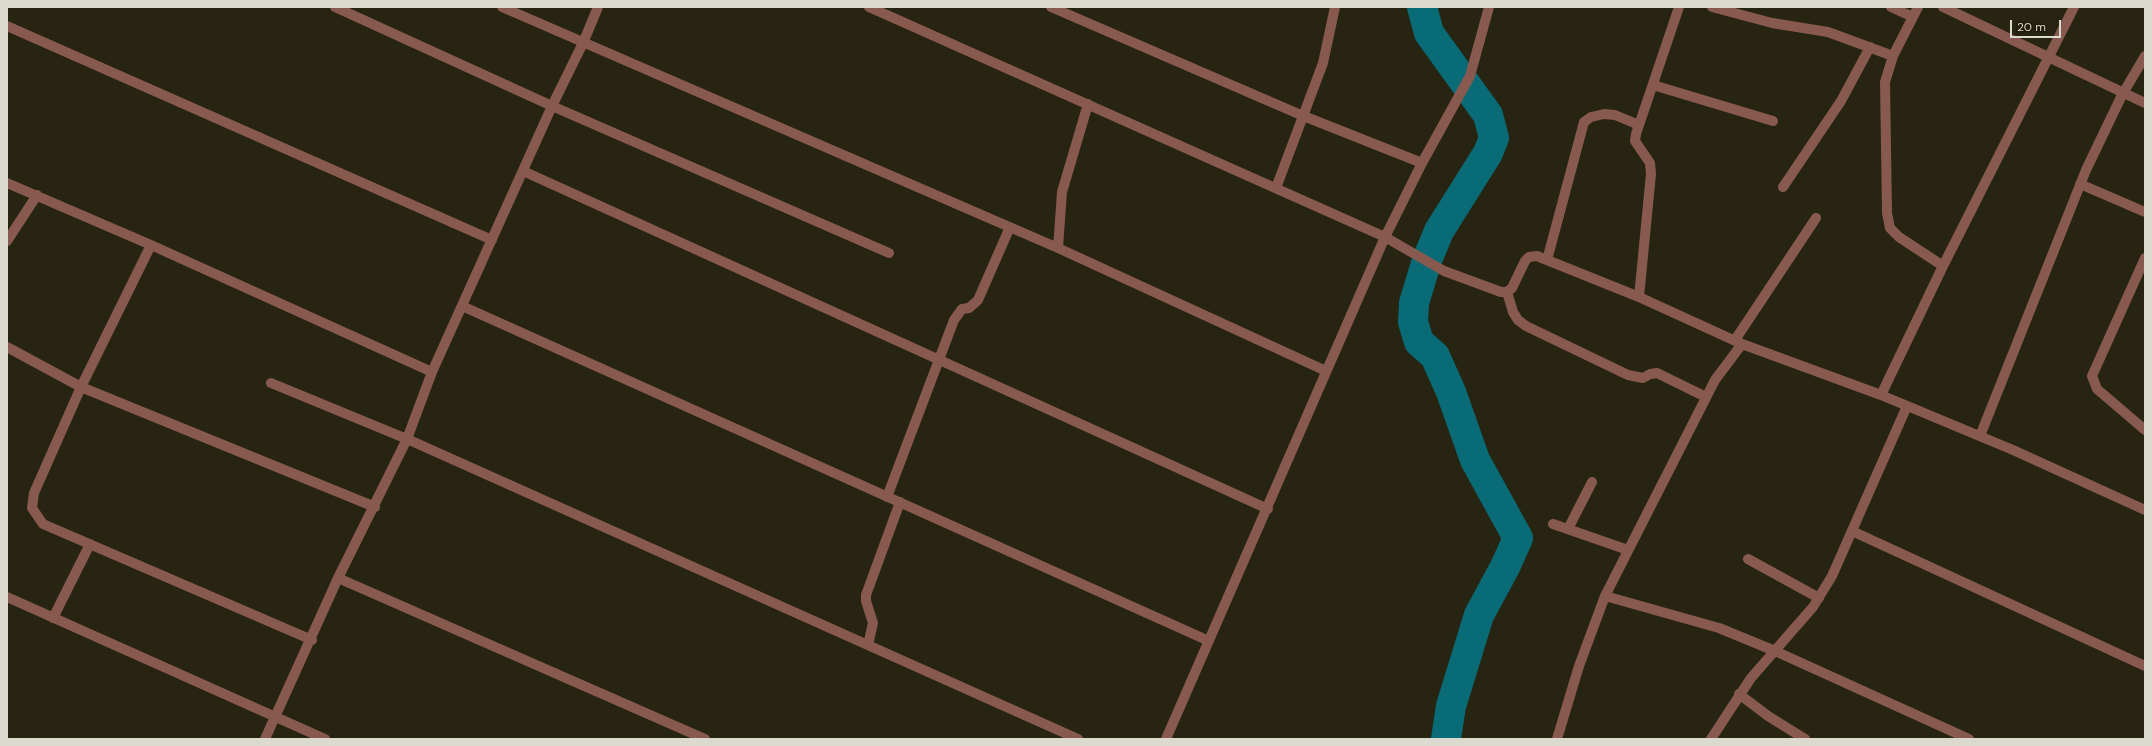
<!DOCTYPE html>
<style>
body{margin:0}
#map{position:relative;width:2152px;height:746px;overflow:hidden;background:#272412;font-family:"DM Sans",sans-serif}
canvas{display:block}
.frame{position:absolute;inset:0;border:8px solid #dcd9ce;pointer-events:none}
.scale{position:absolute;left:2010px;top:20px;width:51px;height:18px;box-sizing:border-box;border:2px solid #dcd9ce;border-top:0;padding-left:5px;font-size:12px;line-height:14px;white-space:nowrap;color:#dcd9ce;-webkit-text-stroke:3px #1e1a09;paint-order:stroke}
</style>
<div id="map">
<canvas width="2152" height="746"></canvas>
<div class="frame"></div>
<div class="scale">20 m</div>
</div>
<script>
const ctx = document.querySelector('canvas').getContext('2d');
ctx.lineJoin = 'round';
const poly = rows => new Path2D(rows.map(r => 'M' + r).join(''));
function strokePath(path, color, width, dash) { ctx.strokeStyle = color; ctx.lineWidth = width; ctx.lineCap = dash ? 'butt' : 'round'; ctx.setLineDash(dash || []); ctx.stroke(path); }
strokePath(poly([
 [1422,7,1429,33,1488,115,1494,138,1488,153,1439,231,1427,260,1414,303,1413,322,1419,342,1435,356,1451,392,1475,460,1518,538,1505,567,1479,615,1451,706,1446,739]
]), '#086b76', 30);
strokePath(poly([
 [335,7,552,106,889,253],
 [502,7,1058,248,1326,371],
 [869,7,1385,237,1444,271,1501,292,1507,292,1512,288,1525,261,1529,257,1537,256,1639,297,1742,344,1881,395,2013,450,2145,510],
 [1051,7,1301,115,1422,163],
 [1712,7,1772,23,1828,32,1893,56],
 [1891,7,1913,17],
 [1918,7,1893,56,1885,82,1887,213,1890,228,1899,237,1943,266],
 [1943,7,2145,103],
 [7,26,492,240],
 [1653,85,1773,121],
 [523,171,1268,509],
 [7,183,151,245,432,372],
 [2080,184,2145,212],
 [1783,187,1841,101,1870,47],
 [1276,188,1323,63,1335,7],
 [7,241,37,195],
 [151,245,81,387,34,493,32,508,43,524,312,640],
 [1058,248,1062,192,1088,104],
 [2145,258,2092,376,2097,389,2145,430],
 [1547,260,1584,122,1591,117,1604,114,1615,115,1639,125],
 [1507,292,1513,312,1518,320,1526,326,1628,375,1643,378,1650,374,1657,373,1706,397],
 [1639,297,1651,174,1650,163,1635,141,1636,134,1679,7],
 [462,306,1209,641],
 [1735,340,1816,218],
 [7,347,81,387,375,507],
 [271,383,407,439,1078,739],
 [1881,395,1943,266,2074,7],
 [1980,436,2086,170,2122,95,2145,56],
 [887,497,954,320,962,309,969,308,978,300,1010,227],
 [1553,524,1628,550],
 [1568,529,1592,482],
 [1852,531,2145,666],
 [1748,559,1819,598],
 [338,578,705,739],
 [1605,596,1719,628,1775,651,1969,739],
 [7,597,325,739],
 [53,618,90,544],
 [868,645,873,623,866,601,866,595,900,502],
 [1739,694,1768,716,1805,739],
 [265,739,338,578,407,439,432,372,552,106,583,43,598,7],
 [1166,739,1385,237,1422,163,1470,76,1489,7],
 [1557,739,1579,666,1605,596,1715,380,1742,344],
 [1711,739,1751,678,1813,607,1832,576,1907,406]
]), '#885a4f', 10);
</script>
